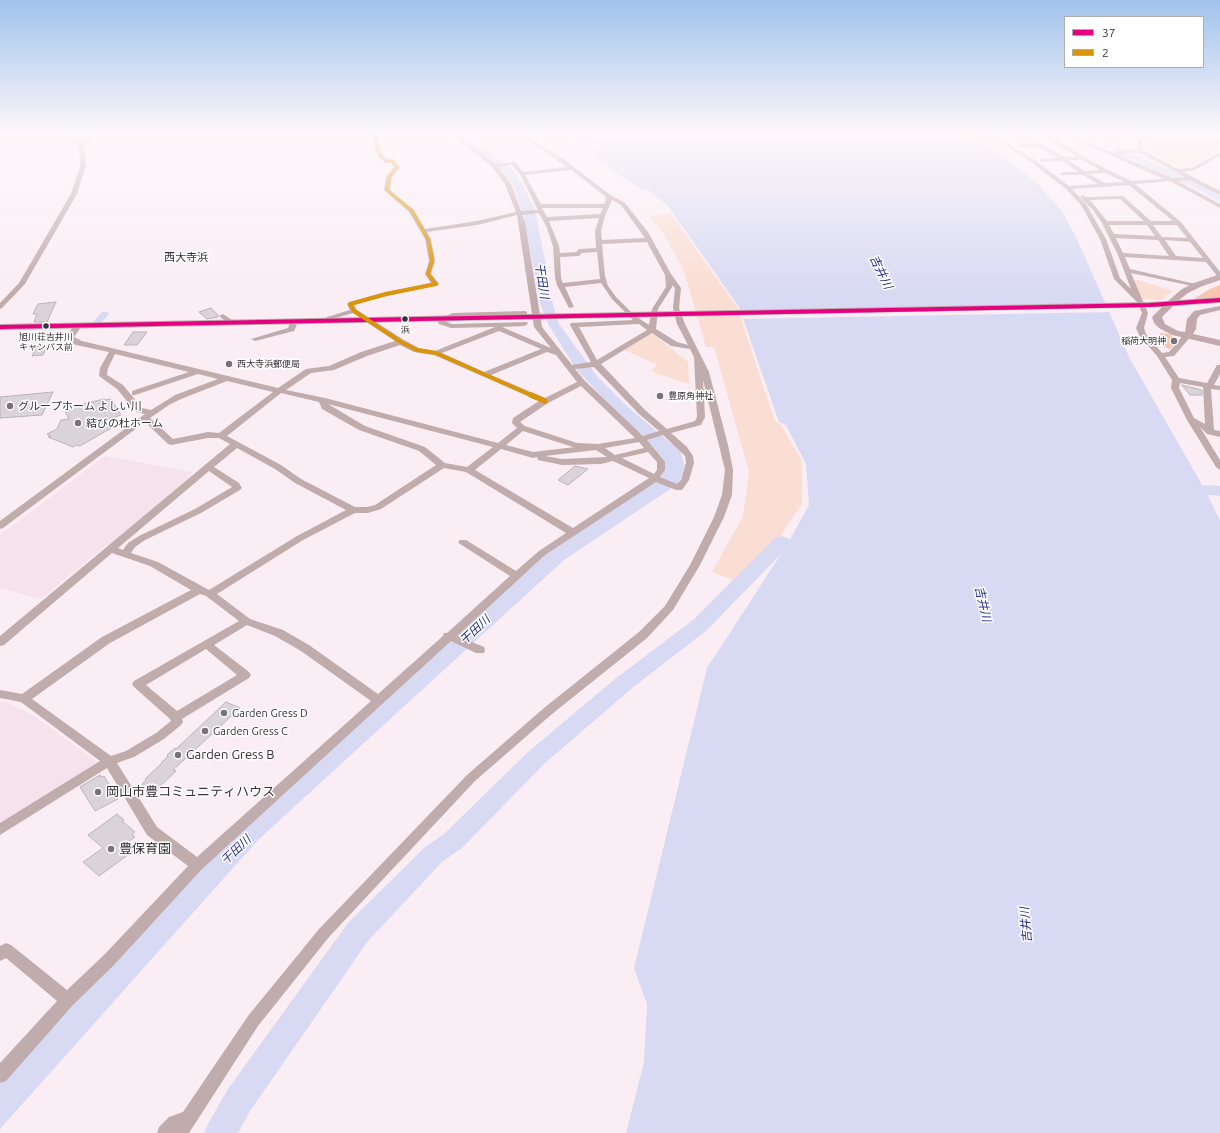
<!DOCTYPE html>
<meta charset="utf-8">
<style>
body{margin:0}
#map{position:relative;width:1220px;height:1133px;overflow:hidden;background:#faeef4;font-family:Ubuntu,sans-serif}
canvas{display:block}
.legend{position:absolute;left:1064px;top:16px;width:140px;height:52px;box-sizing:border-box;background:#fff;border:1px solid #afacae;margin:0;padding:5px 7px;list-style:none;font-size:12px;color:#373034}
.legend li{display:flex;align-items:center;gap:8px;height:20px}
.legend b{width:20px;border:1px solid #afacae}
</style>
<div id="map">
<canvas width="1220" height="1133"></canvas>
<ul class="legend">
<li><b style="height:5px;background:#e5007d"></b>37</li>
<li><b style="height:5px;background:#da9408"></b>2</li>
</ul>
</div>
<script>
const ctx = document.querySelector('canvas').getContext('2d');
ctx.lineJoin = 'round';
function fillPath(path, color) { ctx.fillStyle = color; ctx.fill(path, 'evenodd'); }
const poly = rows => new Path2D(rows.map(r => 'M' + r).join(''));
function strokePath(path, color, width, dash) { ctx.strokeStyle = color; ctx.lineWidth = width; ctx.lineCap = dash ? 'butt' : 'round'; ctx.setLineDash(dash || []); ctx.stroke(path); }
function label(font, color, halo, rows, align = 'center') {
  ctx.font = font + ' Ubuntu,"Noto Sans JP",sans-serif'; ctx.lineWidth = 3; ctx.setLineDash([]); ctx.textBaseline = 'middle'; ctx.strokeStyle = halo; ctx.fillStyle = color; for (const [text, x, y, turn = 0] of rows) {
    ctx.save(); ctx.translate(x, y); ctx.rotate((+turn || 0) * Math.PI / 180); ctx.textAlign = isNaN(turn) ? turn : align; if (halo) ctx.strokeText(text, 0, 0); ctx.fillText(text, 0, 0); ctx.restore();
  }
}
fillPath(poly([
 [105,456,193,472,187,477,190,478,110,546,106,545,41,599,0,588,0,535],
 [0,702,6,702,33,715,99,763,0,825]
]), '#f5e2ed');
fillPath(poly([
 [1156,134,1220,134,1220,150,1187,167,1180,167,1162,159,1150,151,1148,144],
 [671,214,737,307,775,421,781,425,802,461,802,503,780,537,733,580,712,572,743,516,749,472,714,347,706,347,684,271,662,232,649,216],
 [1133,280,1138,280,1173,291,1161,300,1142,299],
 [652,333,688,362,689,384,661,375,651,370,658,365,622,349]
]), '#faded4');
fillPath(poly([
 [1220,285,1220,297,1194,299,1210,289],
 [1162,333,1169,334,1178,340,1170,349,1163,346,1160,340,1159,334]
]), '#f7c5af');
fillPath(poly([
 [452,134,463,134,489,151,513,171,522,183,535,210,548,275,550,294,559,324,597,376,627,406,680,451,685,466,679,483,564,560,258,840,0,1129,0,1084,235,830,544,555,660,478,665,469,663,461,657,453,641,434,630,427,576,369,548,324,540,303,523,214,513,186,505,174,486,156],
 [569,134,967,134,1013,164,1038,184,1061,210,1076,237,1130,359,1205,490,1220,520,1220,1133,626,1133,644,1062,647,1004,634,968,707,668,787,545,809,505,806,464,786,425,779,422,739,307,668,206,645,188,641,189,608,168,612,166,609,164,604,165,588,150,602,146,576,141,569,135]
]), '#d8daf3');
fillPath(poly([
 [1106,303,1111,312,741,319,738,310]
]), '#faeef4');
strokePath(poly([
 [1076,134,1118,151],
 [1170,134,1170,136,1164,138,1165,140,1160,141,1177,141,1191,137],
 [1194,134,1203,137,1210,137],
 [1121,150,1137,134]
]), '#d8daf3', 1.5);
fillPath(poly([
 [102,312,108,312,109,314,101,323,95,323,94,321,102,312]
]), '#d8daf3');
fillPath(poly([
 [1118,148,1201,183,1220,194,1220,202,1193,187,1115,153,1113,151,1115,149,1118,148],
 [1205,485,1220,486,1220,496,1199,494,1196,490,1199,486,1205,485],
 [782,536,794,541,796,545,794,549,785,550,707,630,631,689,544,764,462,848,443,861,368,941,250,1111,238,1133,204,1133,209,1122,228,1089,348,923,425,847,444,834,528,752,615,679,693,620,775,538,782,536]
]), '#d8daf3');
const building = poly([
 [56,302,47,322,34,322,37,314,33,314,38,304,56,302],
 [211,308,218,315,218,317,207,319,199,312,211,308],
 [133,332,147,332,137,345,124,345,133,332],
 [48,345,43,355,32,356,37,346,48,345],
 [1182,385,1202,390,1202,395,1190,395,1182,385],
 [53,392,42,415,0,418,0,397,53,392],
 [104,399,105,400,111,399,121,415,100,422,111,425,108,427,111,428,80,446,76,445,73,447,48,437,51,436,47,434,57,429,61,420,69,419,65,411,69,409,68,408,104,399],
 [575,466,588,469,568,485,558,480,575,466],
 [226,702,240,708,173,770,176,771,153,793,145,790,142,784,146,780,145,779,162,763,161,763,168,756,167,755,175,748,176,749,226,702],
 [100,775,101,777,104,776,118,799,95,811,80,787,100,775],
 [117,814,124,820,122,821,135,832,132,835,135,837,128,842,136,849,99,876,83,862,103,848,88,835,117,814]
]);
fillPath(building, '#dad3d8');
strokePath(building, '#bab3b9', 1);
fillPath(poly([
 [71,134,75,134,77,142,79,143,79,134,83,134,84,142,87,141,87,134,91,134,92,142,84,145,86,166,77,194,25,284,2,308,0,309,0,303,19,283,71,194,80,166,79,147,73,143,71,134],
 [369,134,374,134,378,137,381,151,383,155,387,159,394,160,400,167,392,177,390,190,414,210,425,229,477,221,516,212,505,184,492,167,466,146,447,134,452,134,470,144,495,164,515,162,523,172,567,167,518,134,523,134,561,157,609,194,625,203,648,232,671,274,681,288,679,308,685,324,709,372,728,445,733,470,732,495,724,517,700,565,673,610,647,638,552,714,475,781,329,937,258,1026,189,1133,157,1133,159,1127,169,1117,183,1112,248,1016,319,929,467,775,544,708,639,632,665,606,690,565,714,517,722,495,725,470,703,380,705,417,701,425,671,433,687,447,693,456,694,463,689,480,682,490,676,490,656,482,545,555,457,636,484,647,485,650,484,653,476,653,451,641,202,869,114,965,73,1005,6,1081,0,1083,0,1063,57,1001,6,958,0,961,0,946,6,943,11,945,67,990,104,955,188,866,147,835,107,768,0,835,0,823,100,761,21,702,0,698,0,690,22,694,102,637,191,590,150,566,112,553,4,645,0,646,0,636,230,444,219,438,208,438,171,445,168,444,145,422,3,528,0,529,0,521,145,414,136,412,117,389,99,376,100,368,109,352,76,345,69,342,66,337,75,324,78,324,82,326,74,337,82,341,278,388,306,369,329,366,361,352,395,341,353,313,332,319,330,323,327,323,323,321,327,317,350,310,347,304,348,303,386,292,431,283,425,274,429,261,425,239,409,212,384,190,386,177,394,167,391,163,384,162,379,157,375,151,374,139,369,134],
 [512,165,520,174,538,210,521,211,511,184,498,167,512,165],
 [571,170,605,196,606,200,604,204,541,204,525,175,571,170],
 [612,200,621,205,645,238,602,240,601,231,605,216,612,200],
 [542,208,603,208,600,214,547,217,542,208],
 [539,213,547,228,553,246,555,278,557,285,569,308,574,307,565,287,601,283,612,299,633,320,571,323,570,325,591,362,572,365,542,327,525,222,522,215,539,213],
 [517,215,534,327,551,348,502,327,524,326,528,324,527,322,452,324,445,321,454,317,527,314,527,312,525,311,453,313,441,318,438,322,439,324,451,328,495,327,435,351,419,348,404,340,357,310,354,305,387,296,438,285,439,284,431,274,435,261,431,239,427,232,477,225,517,215],
 [599,218,595,231,596,248,579,249,576,252,560,253,559,246,549,221,599,218],
 [647,242,665,275,666,287,652,309,649,325,634,315,616,297,608,286,605,276,602,244,647,242],
 [597,252,600,279,563,283,561,278,560,257,579,256,582,253,597,252],
 [672,285,675,288,673,308,677,324,688,345,677,342,656,329,658,309,672,287,672,285],
 [639,324,647,330,597,360,579,327,639,324],
 [499,331,541,349,484,372,442,353,499,331],
 [652,333,671,346,690,349,694,357,697,417,695,421,667,429,645,410,601,364,652,333],
 [400,345,414,352,434,355,539,401,513,418,512,423,517,428,498,443,325,398,286,390,311,373,334,370,367,356,400,345],
 [547,352,556,355,577,382,545,398,491,375,547,352],
 [115,354,189,372,132,391,132,395,135,395,198,374,218,379,175,395,151,410,142,408,123,385,107,375,108,368,115,354],
 [594,367,639,414,659,431,643,436,585,381,575,369,594,367],
 [227,381,273,392,219,433,208,432,173,439,150,418,169,405,181,399,227,381],
 [581,386,635,438,598,444,577,443,525,426,520,422,548,403,581,386],
 [281,393,319,402,322,409,359,430,419,451,436,465,375,505,367,507,355,507,301,479,281,465,227,436,281,393],
 [328,404,493,447,467,467,445,463,425,447,365,426,328,404],
 [523,431,573,447,575,447,533,452,506,445,523,431],
 [663,435,685,456,686,463,681,480,677,484,660,477,665,470,665,462,647,440,663,435],
 [639,442,644,448,615,455,605,448,639,442],
 [237,448,275,469,295,483,346,510,297,536,209,590,158,562,131,553,135,547,145,540,201,513,240,490,242,488,239,483,214,467,237,448],
 [501,449,533,458,537,457,538,460,562,465,601,464,613,461,649,478,573,528,475,470,501,449],
 [596,450,607,457,562,459,545,456,596,450],
 [648,452,657,462,657,470,654,474,622,458,648,452],
 [444,468,466,472,566,533,539,551,516,571,466,540,460,540,458,542,460,544,510,576,447,633,444,633,443,636,378,694,309,645,283,630,250,619,217,594,303,540,355,513,368,513,381,509,444,468],
 [209,471,232,487,195,509,139,536,128,543,123,550,118,548,209,471],
 [200,594,206,596,239,621,134,681,132,684,134,687,170,719,171,721,156,733,126,751,111,756,32,699,110,643,200,594],
 [247,625,275,636,301,651,371,701,197,857,157,827,117,763,134,757,164,739,181,725,183,722,182,719,249,678,251,675,249,672,214,645,247,625],
 [206,649,237,675,177,711,146,685,206,649],
 [988,134,993,134,1035,160,1069,186,1098,184,1083,175,1061,175,1060,174,1063,172,1078,172,1062,161,1040,162,1040,160,1042,159,1058,158,1038,147,1017,147,1017,145,1019,144,1033,144,1018,134,1023,134,1064,157,1077,157,1040,134,1045,134,1106,169,1132,181,1164,179,1062,134,1067,134,1114,153,1128,149,1138,149,1137,142,1145,134,1149,134,1142,143,1143,150,1178,169,1192,168,1220,152,1220,156,1195,170,1183,172,1220,191,1220,195,1190,180,1178,181,1220,204,1220,208,1170,181,1135,184,1181,222,1220,272,1220,278,1218,277,1206,262,1125,257,1130,269,1200,285,1197,287,1131,273,1148,313,1144,328,1146,334,1162,353,1169,352,1185,333,1188,333,1192,335,1174,356,1165,357,1179,378,1207,383,1217,365,1220,365,1220,374,1214,385,1220,386,1220,390,1211,389,1214,430,1220,431,1220,437,1207,434,1200,427,1220,460,1220,470,1216,467,1187,420,1171,388,1172,380,1157,356,1139,335,1136,328,1142,313,1137,302,1114,279,1100,239,1081,205,1066,189,1031,162,988,134],
 [1128,153,1140,153,1185,177,1172,178,1118,155,1128,153],
 [1068,160,1082,160,1100,170,1085,171,1068,160],
 [1105,173,1125,182,1105,183,1089,174,1105,173],
 [1129,185,1173,221,1151,221,1123,196,1086,197,1083,195,1080,197,1093,210,1102,223,1118,255,1131,289,1120,278,1106,239,1086,204,1072,189,1129,185],
 [1120,199,1144,221,1107,221,1090,200,1120,199],
 [1109,225,1147,225,1155,236,1114,234,1109,225],
 [1153,225,1177,225,1187,238,1162,237,1153,225],
 [1116,238,1158,240,1169,256,1123,253,1116,238],
 [1165,240,1190,242,1203,258,1176,256,1165,240],
 [1180,383,1203,387,1205,424,1194,418,1179,388,1180,383],
 [223,314,232,320,229,325,223,325,222,323,224,320,219,316,223,314],
 [290,323,293,323,297,325,294,331,255,341,251,339,288,328,290,323]
]), '#c0abad');
fillPath(poly([
 [1220,274,1220,280,1200,287,1188,293,1179,300,1220,297,1220,303,1173,306,1162,317,1165,324,1178,331,1185,332,1187,319,1194,311,1220,306,1220,310,1200,315,1197,319,1196,329,1193,334,1220,340,1220,346,1172,335,1159,328,1154,323,1152,317,1162,307,0,330,0,324,1150,302,1168,301,1182,289,1194,283,1220,274]
]), '#c1aaae');
strokePath(poly([
 [0,327,1150,305,1220,300]
]), '#e5007d', 4);
strokePath(poly([
 [371,134,376,138,378,151,381,156,386,161,392,161,397,167,389,177,387,190,412,211,428,239,430,249]
]), '#da9408', 3.5);
strokePath(poly([
 [430,248,432,261,428,274,436,284,386,294,350,304,354,311,401,342,417,350,436,353,533,396]
]), '#da9408', 4);
strokePath(poly([
 [531,395,545,401]
]), '#da9408', 5.5);
const sky = ctx.createLinearGradient(0, 0, 0, 292);
sky.addColorStop(0, '#a1c3ec');
sky.addColorStop(0.46, '#fdf7fa');
sky.addColorStop(1, '#fdf7fa00');
ctx.fillStyle = sky;
ctx.fillRect(0, 0, 1220, 292);
for (const [x, y, r, color] of [
 [405,319,3.5,"#373034"],
 [46,326,3.5,"#373034"],
 [1174,341,4,"#7b7277"],
 [229,364,4,"#7b7277"],
 [660,396,4,"#7b7277"],
 [10,406,4,"#7b7277"],
 [78,423,4,"#7b7277"],
 [224,713,4,"#7b7277"],
 [205,731,4,"#7b7277"],
 [178,755,4,"#7b7277"],
 [98,792,4,"#7b7277"],
 [111,849,4,"#7b7277"]
]) { const dot = new Path2D(); dot.arc(x, y, r, 0, 2 * Math.PI); ctx.fillStyle = color; ctx.fill(dot); strokePath(dot, '#fff', 1.5); }
label('9px', '#373034', '#fff', [
 ["浜",405,330],
 ["旭川荘吉井川",46,337],
 ["キャンパス前",46,347]
]);
label('9px', '#373034', '#fff', [
 ["稲荷大明神",1166,341,"right"],
 ["西大寺浜郵便局",237,364],
 ["豊原角神社",668,396]
], 'left');
label('11px', '#373034', '#fff', [
 ["西大寺浜",186,257]
]);
label('11px', '#373034', '#fff', [
 ["グループホーム よしい川",18,406],
 ["結びの杜ホーム",86,423],
 ["Garden Gress D",232,713],
 ["Garden Gress C",213,731]
], 'left');
label('italic 12px', '#2a3187', '#fff', [
 ["吉井川",881,272,64],
 ["干田川",542,281,81],
 ["吉井川",983,604,77],
 ["干田川",475,630,-43],
 ["干田川",236,850,-44],
 ["吉井川",1026,925,-95]
]);
label('13px', '#373034', '#fff', [
 ["Garden Gress B",186,755],
 ["岡山市豊コミュニティハウス",106,792],
 ["豊保育園",119,849]
], 'left');
</script>
